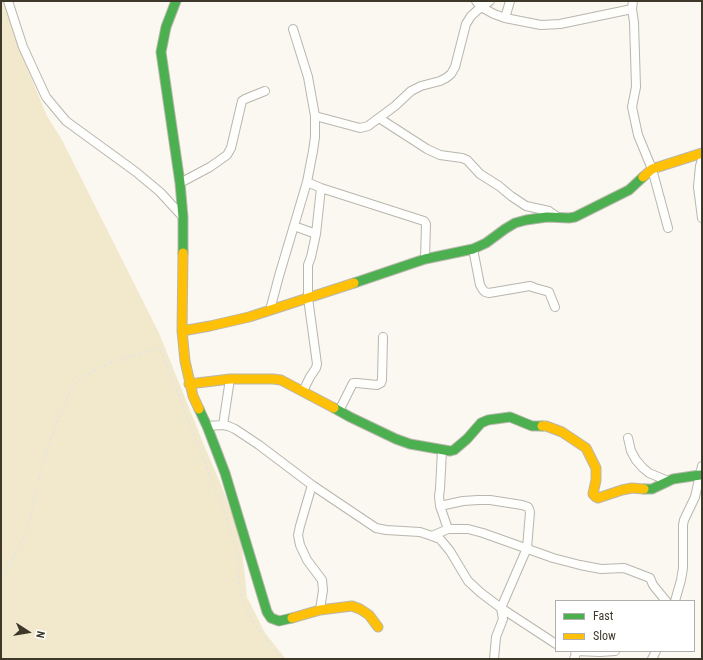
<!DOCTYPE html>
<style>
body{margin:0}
#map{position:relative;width:703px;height:660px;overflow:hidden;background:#faf8f0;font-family:"Roboto Condensed",sans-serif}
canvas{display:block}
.frame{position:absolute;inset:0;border:2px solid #3d382a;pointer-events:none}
.legend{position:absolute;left:555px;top:600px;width:140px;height:52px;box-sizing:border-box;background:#fff;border:1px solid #b1afaa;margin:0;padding:5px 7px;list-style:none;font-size:12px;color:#3d382a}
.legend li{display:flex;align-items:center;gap:8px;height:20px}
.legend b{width:20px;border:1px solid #b1afaa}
.north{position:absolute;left:8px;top:612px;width:40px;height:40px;-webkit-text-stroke:3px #fff;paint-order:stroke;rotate:102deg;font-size:11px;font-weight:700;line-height:16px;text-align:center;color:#3d382a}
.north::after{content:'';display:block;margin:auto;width:14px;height:18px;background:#3d382a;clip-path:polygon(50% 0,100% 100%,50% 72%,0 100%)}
</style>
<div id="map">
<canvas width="703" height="660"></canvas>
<div class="frame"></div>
<ul class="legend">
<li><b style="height:5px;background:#4caf50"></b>Fast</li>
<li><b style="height:5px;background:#ffc107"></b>Slow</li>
</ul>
<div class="north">N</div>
</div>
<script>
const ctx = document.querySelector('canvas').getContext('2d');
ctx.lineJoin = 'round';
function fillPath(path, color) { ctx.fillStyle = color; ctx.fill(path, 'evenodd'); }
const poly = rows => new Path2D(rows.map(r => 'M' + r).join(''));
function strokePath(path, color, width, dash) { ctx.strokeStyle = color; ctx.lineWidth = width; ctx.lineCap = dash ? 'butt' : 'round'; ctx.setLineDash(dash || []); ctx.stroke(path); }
fillPath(poly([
 [1,1,4,1,17,43,47,116,62,140,159,333,206,450,222,487,241,540,247,597,265,633,286,659,1,659]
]), '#f2e9cd');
const street = poly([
 [8,1,23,47,46,97,66,121,136,172,160,192,183,217],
 [476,1,481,7,494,14,505,18,541,25,560,24,632,9],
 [633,1,632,9,634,22,636,87,632,107,638,135,652,169,668,228],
 [505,18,510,1],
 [315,116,360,128,368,126,395,106,411,91,421,86,440,81,446,78,451,74,455,67,466,24,471,16,481,7,490,1],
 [379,118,427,149,440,155,462,158,467,160,480,174,499,186,511,196,526,206,549,211,556,216],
 [702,159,700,166,698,187,702,218],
 [180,183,210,167,227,155,231,148,242,101,245,99,265,91],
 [321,188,424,221,426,224,425,259],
 [294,226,316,234],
 [473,249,480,285,483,290,485,292,489,293,530,286,535,288,546,291,549,292,555,307],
 [270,310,279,276,307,182,313,151,315,137,315,116,308,77,293,29],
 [303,391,310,377,316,368,317,364,308,298,308,265,311,257,316,234,321,188,307,182],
 [339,411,353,383,357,383,377,385,381,383,382,380,383,337],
 [223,425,230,379],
 [207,426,223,425,228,426,235,429,259,445,312,485,376,528,386,530,420,532,432,536,440,539,450,551,468,581,481,593,501,608,556,644],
 [628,438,631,451,636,460,643,468,649,473,668,481],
 [442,450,440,489,439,496,440,506,448,529],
 [312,485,300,526,298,535,300,545,307,560,322,580,323,590,320,610],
 [440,506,463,501,478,500,490,500,522,505,528,507,529,509,530,512,527,548,501,608,503,619,496,637,494,659],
 [432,536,448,529,468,529,483,533,553,558,580,565,601,569,624,568,650,578,653,585,666,601],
 [675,601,681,580,683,568,683,525,684,520,695,497,702,466],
 [575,651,600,652,615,651],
 [574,659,577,651],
 [652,659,656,651]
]);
const fast = poly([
 [176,1,166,27,161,52,180,183,183,217,183,253],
 [354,283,425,259,473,249,486,243,505,229,515,223,526,220,547,217,569,218,575,217,629,190,643,177],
 [334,408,350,417,396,439,410,444,450,451,454,450,467,439,481,423,488,420,510,417,532,426,542,426],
 [199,409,207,426,225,473,267,612,271,618,279,621,292,618],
 [644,489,652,489,673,479,700,475]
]);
const slow = poly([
 [643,177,652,169,702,153],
 [183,253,182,331,185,361,193,396,199,409],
 [182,331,210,326,249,317,354,283],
 [189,384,230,379,273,379,281,380,334,408],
 [542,426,546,426,562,432,586,448,596,468,596,480,593,494,596,497,598,498,622,490,632,488,644,489],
 [292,618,320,610,352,606,360,609,369,615,378,627]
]);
strokePath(street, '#b9b6ad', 10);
strokePath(fast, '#b9b6ad', 11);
strokePath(slow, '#b9b6ad', 11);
strokePath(poly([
 [1,573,9,565,28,528,42,466,57,421,73,386,84,376,114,361,160,348,227,519,238,557,239,581,242,602,255,625,281,659]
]), '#e4e4e1', 1.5, [3, 3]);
strokePath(street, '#fefefd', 8);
strokePath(fast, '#4caf50', 9);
strokePath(slow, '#ffc107', 9);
</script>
